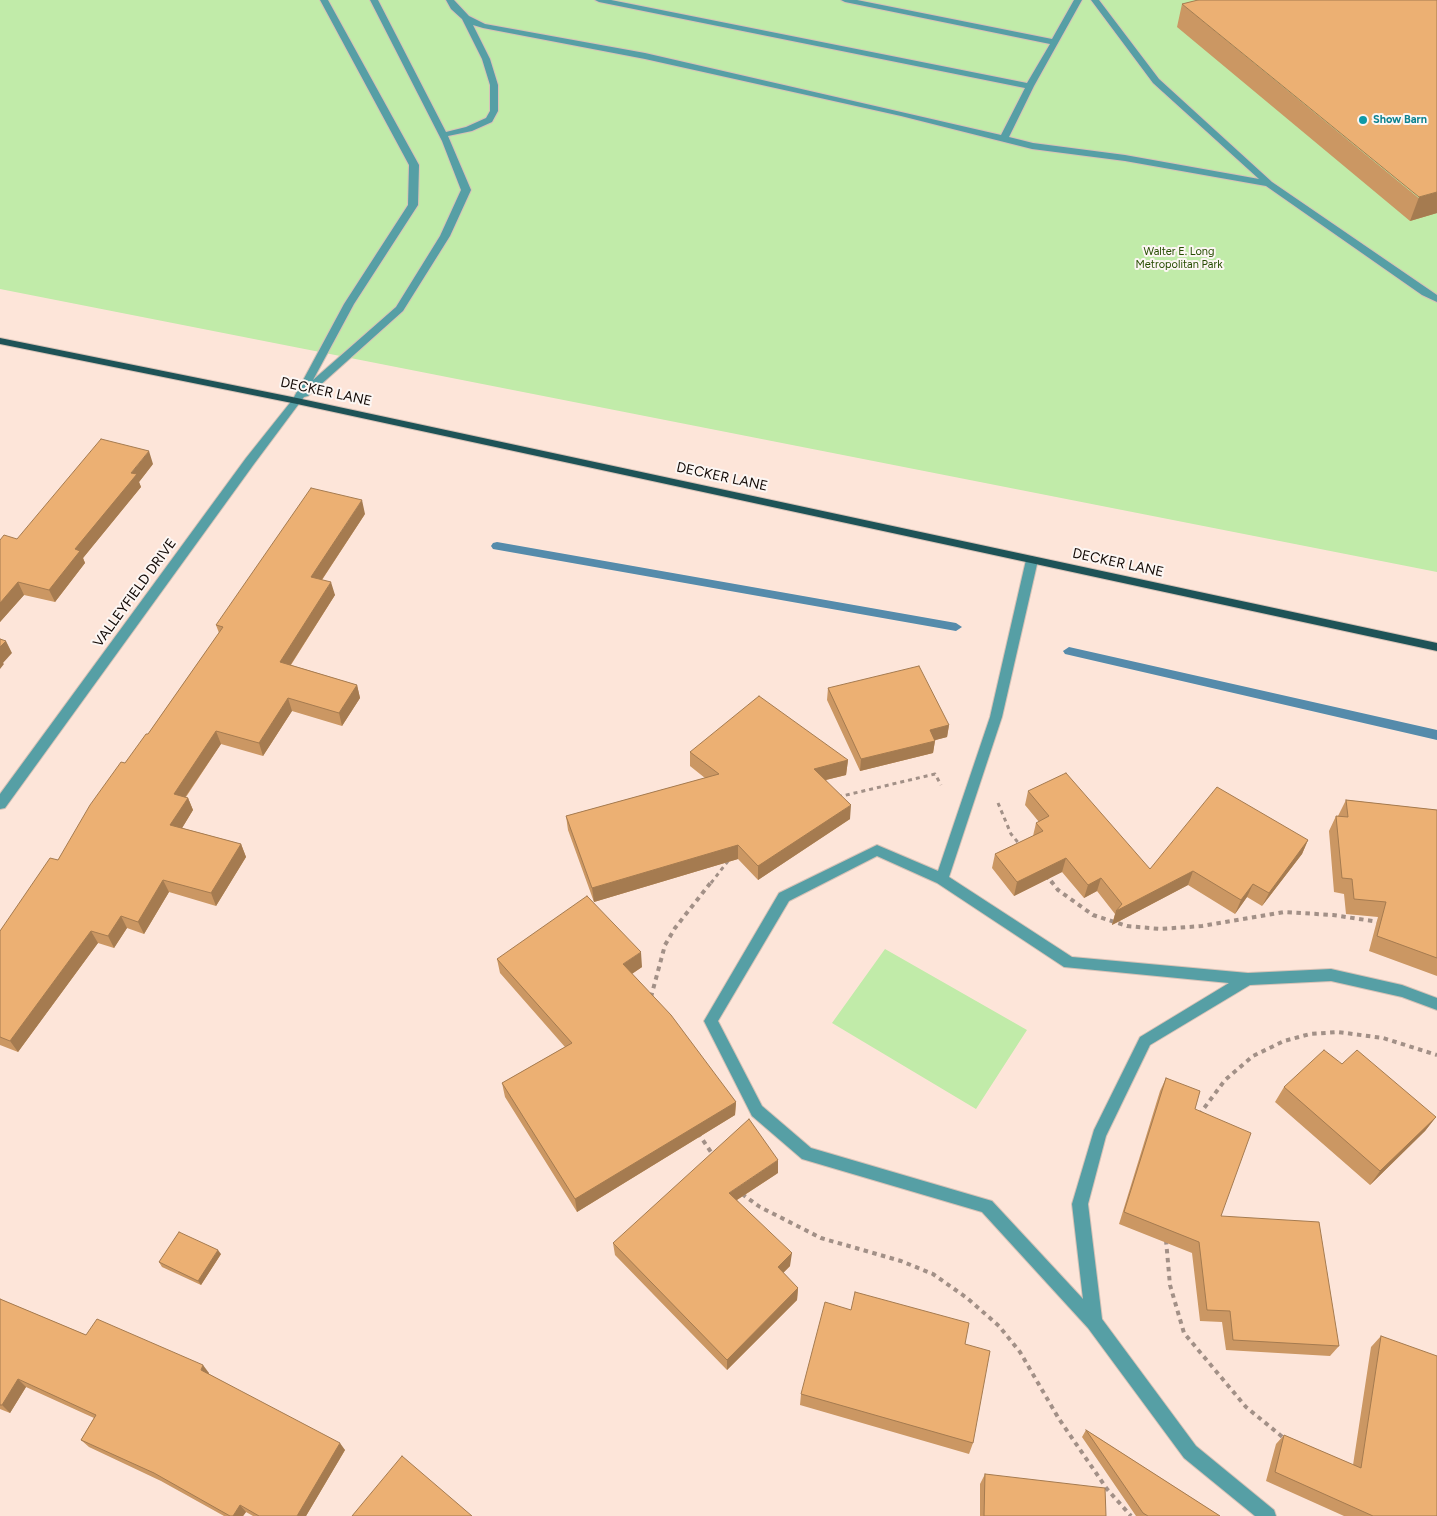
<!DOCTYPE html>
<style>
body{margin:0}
canvas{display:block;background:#fde5d9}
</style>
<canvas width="1437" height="1516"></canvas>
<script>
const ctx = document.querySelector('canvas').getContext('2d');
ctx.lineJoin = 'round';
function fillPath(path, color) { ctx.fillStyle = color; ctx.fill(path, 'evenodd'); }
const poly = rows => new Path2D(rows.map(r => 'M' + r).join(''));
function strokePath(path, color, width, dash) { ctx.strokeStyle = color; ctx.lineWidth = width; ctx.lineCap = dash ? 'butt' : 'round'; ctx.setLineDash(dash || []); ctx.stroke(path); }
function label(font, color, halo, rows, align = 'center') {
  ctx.font = font + ' Figtree,sans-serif'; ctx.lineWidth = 4; ctx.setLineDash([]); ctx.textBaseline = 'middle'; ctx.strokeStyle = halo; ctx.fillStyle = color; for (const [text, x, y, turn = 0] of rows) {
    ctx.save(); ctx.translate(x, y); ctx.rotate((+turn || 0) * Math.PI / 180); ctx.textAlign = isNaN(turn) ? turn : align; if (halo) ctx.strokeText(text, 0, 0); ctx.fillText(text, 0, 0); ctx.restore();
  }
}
fillPath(poly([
 [0,0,1437,0,1437,572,0,289],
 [885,949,1027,1030,976,1109,832,1023]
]), '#c1eba9');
fillPath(poly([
 [497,542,956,623,962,627,956,631,493,549,491,546,493,543,497,542],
 [1069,647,1437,730,1437,740,1065,654,1063,651,1069,647]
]), '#558bab');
const minor = poly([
 [320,0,328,0,419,165,418,205,354,304,313,380,396,307,440,236,461,190,442,141,370,0,378,0,446,132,466,127,486,118,490,111,490,85,482,59,462,19,451,9,446,0,454,0,469,16,485,24,645,53,1001,135,1025,88,599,2,595,0,611,0,1027,83,1050,44,845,2,841,0,857,0,1052,39,1074,0,1082,0,1034,86,1009,137,1033,143,1125,155,1259,179,1153,83,1091,0,1099,0,1159,79,1272,182,1437,295,1437,302,1422,295,1266,186,1125,161,1032,149,901,116,645,59,483,28,473,25,490,59,498,85,498,111,492,122,472,131,448,136,471,190,450,236,403,311,308,396,304,397,254,464,5,808,0,809,0,794,246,458,293,399,344,304,408,205,409,165,320,0],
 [1032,556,1038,560,1002,717,949,877,1072,957,1248,973,1331,969,1402,985,1437,998,1437,1010,1402,997,1331,981,1250,985,1150,1045,1106,1136,1088,1204,1102,1319,1196,1446,1274,1510,1276,1516,1255,1516,1184,1458,1088,1328,982,1212,802,1159,752,1116,704,1021,779,893,877,845,938,871,990,717,1026,560,1032,556],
 [877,856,937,883,1064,967,1229,983,1140,1037,1094,1130,1072,1204,1083,1299,992,1201,811,1148,762,1106,718,1021,789,901,877,856]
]);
const major = poly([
 [0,338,297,398,1437,643,1437,651,297,404,0,344,0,338]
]);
strokePath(minor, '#d7c2b7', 2);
strokePath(major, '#d7c2b7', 2);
strokePath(poly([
 [838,797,935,774,941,785],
 [998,803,1011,834,1021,846],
 [1046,876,1052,883],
 [711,883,728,861]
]), '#a29087', 3, [4, 4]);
strokePath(poly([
 [1051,881,1058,890,1093,915,1127,926,1160,929,1202,926,1284,912,1333,915,1379,922],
 [651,997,665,945,675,928,712,881],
 [1199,1115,1225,1080,1253,1056,1284,1041,1310,1034,1338,1032,1383,1038,1437,1055],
 [698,1133,713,1155],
 [742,1194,760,1207,821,1238,901,1261,933,1274,967,1298,999,1326,1020,1352,1059,1419,1107,1489,1131,1516],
 [1166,1240,1170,1285,1184,1333,1246,1407,1285,1439]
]), '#a29087', 4, [4.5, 4.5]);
fillPath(minor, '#569fa5');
fillPath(major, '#1e5357');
fillPath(poly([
 [1182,4,1437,213,1410,221,1177,27],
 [153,464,139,482,141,487,83,558,85,563,55,602,24,595,0,622,0,540,17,539],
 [365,514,322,580,335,595,291,665,357,685,360,698,342,726,292,711,263,756,221,744,186,797,188,798,193,810,182,828,241,844,246,857,216,906,169,892,144,934,127,928,114,948,98,943,18,1052,0,1045,0,931,58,860,125,763,148,734,219,633,216,625],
 [828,688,949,725,947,737,935,740,933,753,860,771,827,700],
 [690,752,848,760,846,775,826,780,850,819,758,880,738,859,594,902,568,830,566,816,705,778,690,766],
 [1028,791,1150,869,1308,840,1302,854,1262,906,1247,897,1235,914,1188,885,1112,925,1115,914,1097,891,1084,898,1062,872,1014,896,992,868,995,854,1033,836,1036,823,1039,822,1025,805],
 [1346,800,1437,810,1437,976,1369,951,1378,917,1346,914,1344,894,1334,892,1329,831,1336,816,1338,816],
 [497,959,642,967,632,974,736,1102,735,1115,577,1212,505,1097,502,1083,565,1047,500,973],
 [1342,1064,1436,1117,1425,1131,1370,1185,1275,1102,1284,1087],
 [1166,1078,1195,1109,1221,1216,1339,1346,1330,1356,1226,1350,1222,1322,1200,1321,1192,1253,1119,1224,1160,1091],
 [778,1173,737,1200,790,1266,783,1273,798,1288,797,1300,727,1370,615,1255,613,1243],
 [221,1254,201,1285,162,1267,159,1262],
 [0,1299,86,1335,209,1373,209,1374,345,1450,306,1516,253,1516,246,1512,243,1516,224,1516,161,1481,89,1447,81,1440,94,1418,26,1387,10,1413,0,1409],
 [1381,1336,1437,1516,1344,1516,1266,1481,1276,1444,1284,1435,1353,1465,1371,1347],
 [965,1344,973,1443,969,1454,800,1405,801,1394],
 [1086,1430,1220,1516,1136,1516,1082,1437],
 [985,1474,1106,1516,980,1516,980,1484]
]), '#cb9763');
fillPath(poly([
 [1437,192,1437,213,1410,221,1419,197],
 [149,451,153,464,139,482,141,487,83,558,85,563,55,602,49,590,75,549,131,473],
 [362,500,365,514,315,590,311,577],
 [18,582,24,595,0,622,0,603],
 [331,582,335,595,284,675,280,662],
 [6,641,12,653,3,663,4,664,0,669,0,647],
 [357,685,360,698,342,726,339,713],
 [288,698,292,711,263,756,259,743],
 [949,725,947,737,928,742,930,730],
 [216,731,221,744,179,806,174,794],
 [935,741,933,753,860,771,861,759],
 [848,760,846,775,813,783,814,769],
 [188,798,193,810,176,838,170,825],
 [851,805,850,819,758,880,758,866],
 [1308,840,1302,854,1262,906,1269,893],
 [241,844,246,857,216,906,211,893],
 [738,845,738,859,594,902,592,888],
 [1066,858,1062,872,1014,896,1017,882],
 [1193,871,1188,885,1112,925,1116,911],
 [1101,878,1097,891,1084,898,1088,885],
 [163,880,169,892,144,934,138,922],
 [1253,884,1247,897,1235,914,1241,900],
 [121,916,127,928,114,948,108,936],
 [91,931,98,943,18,1052,10,1041],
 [641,952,642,967,624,979,623,964],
 [736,1102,735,1115,577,1212,575,1199],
 [1436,1117,1425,1131,1370,1185,1380,1171],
 [778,1160,778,1173,729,1205,729,1193],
 [218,1250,221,1254,201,1285,198,1281],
 [792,1253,790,1266,777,1279,778,1267],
 [798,1288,797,1300,727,1370,727,1360],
 [203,1365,209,1373,207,1378,201,1370],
 [18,1379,26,1387,10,1413,2,1405],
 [340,1443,345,1450,306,1516,297,1516],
 [240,1505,246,1512,243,1516,233,1516]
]), '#a57b50');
const building = poly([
 [1198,0,1437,0,1437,192,1419,197,1182,4,1198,0],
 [101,439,149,451,131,473,137,474,75,549,80,551,49,590,18,582,0,603,0,540,4,535,17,539,101,439],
 [311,488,362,500,311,577,331,582,280,662,357,685,339,713,288,698,259,743,216,731,174,794,188,798,170,825,241,844,211,893,163,880,138,922,121,916,108,936,91,931,10,1041,0,1037,0,931,50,858,58,860,90,805,121,762,125,763,146,734,148,734,223,627,216,625,311,488],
 [0,639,6,641,0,647,0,639],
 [919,666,949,725,930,730,935,741,861,759,828,688,919,666],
 [759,696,848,760,814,769,851,805,758,866,738,845,592,888,566,816,719,774,690,752,759,696],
 [1066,773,1150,869,1217,787,1308,840,1269,893,1253,884,1241,900,1193,871,1116,911,1122,904,1101,878,1088,885,1066,858,1017,882,995,854,1043,831,1036,823,1049,816,1028,791,1066,773],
 [1346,800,1437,810,1437,958,1377,936,1386,902,1354,899,1352,879,1342,878,1336,816,1348,817,1346,800],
 [587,896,641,952,623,964,671,1015,736,1102,575,1199,502,1083,572,1043,497,959,587,896],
 [1324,1050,1342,1064,1357,1050,1436,1117,1380,1171,1284,1087,1324,1050],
 [1166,1078,1200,1091,1195,1109,1251,1133,1221,1216,1319,1222,1339,1346,1233,1340,1230,1311,1207,1310,1199,1242,1124,1212,1166,1078],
 [749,1119,778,1160,729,1193,792,1253,778,1267,798,1288,727,1360,613,1243,749,1119],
 [179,1232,218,1250,198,1281,159,1262,179,1232],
 [855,1292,969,1323,965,1344,990,1351,973,1443,801,1394,825,1302,851,1310,855,1292],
 [0,1299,86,1335,97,1319,203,1365,201,1370,340,1443,297,1516,259,1516,240,1505,233,1516,230,1516,154,1473,81,1440,96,1415,18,1379,2,1405,0,1405,0,1299],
 [1381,1336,1437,1356,1437,1516,1373,1516,1275,1472,1284,1435,1361,1468,1381,1336],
 [1086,1430,1220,1516,1148,1516,1143,1513,1086,1430],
 [402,1456,472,1516,352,1516,402,1456],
 [985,1474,1105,1488,1106,1516,984,1516,985,1474]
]);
fillPath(building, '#ecb073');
strokePath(building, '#a57b50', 1);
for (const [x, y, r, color] of [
 [1363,120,5,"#0f9aa8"]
]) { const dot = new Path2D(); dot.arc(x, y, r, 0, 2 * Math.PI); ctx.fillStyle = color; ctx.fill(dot); strokePath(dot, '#fcf6f3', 2); }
label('bold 11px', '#0d838f', '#fcf6f3', [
 ["Show Barn",1373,120]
], 'left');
label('11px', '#264c01', '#fcf6f3', [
 ["Walter E. Long",1179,252],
 ["Metropolitan Park",1179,265]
]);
label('14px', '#120905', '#fcf6f3', [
 ["DECKER LANE",326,392,12],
 ["DECKER LANE",722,477,12],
 ["DECKER LANE",1118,563,12],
 ["VALLEYFIELD DRIVE",135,593,-54]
]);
</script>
